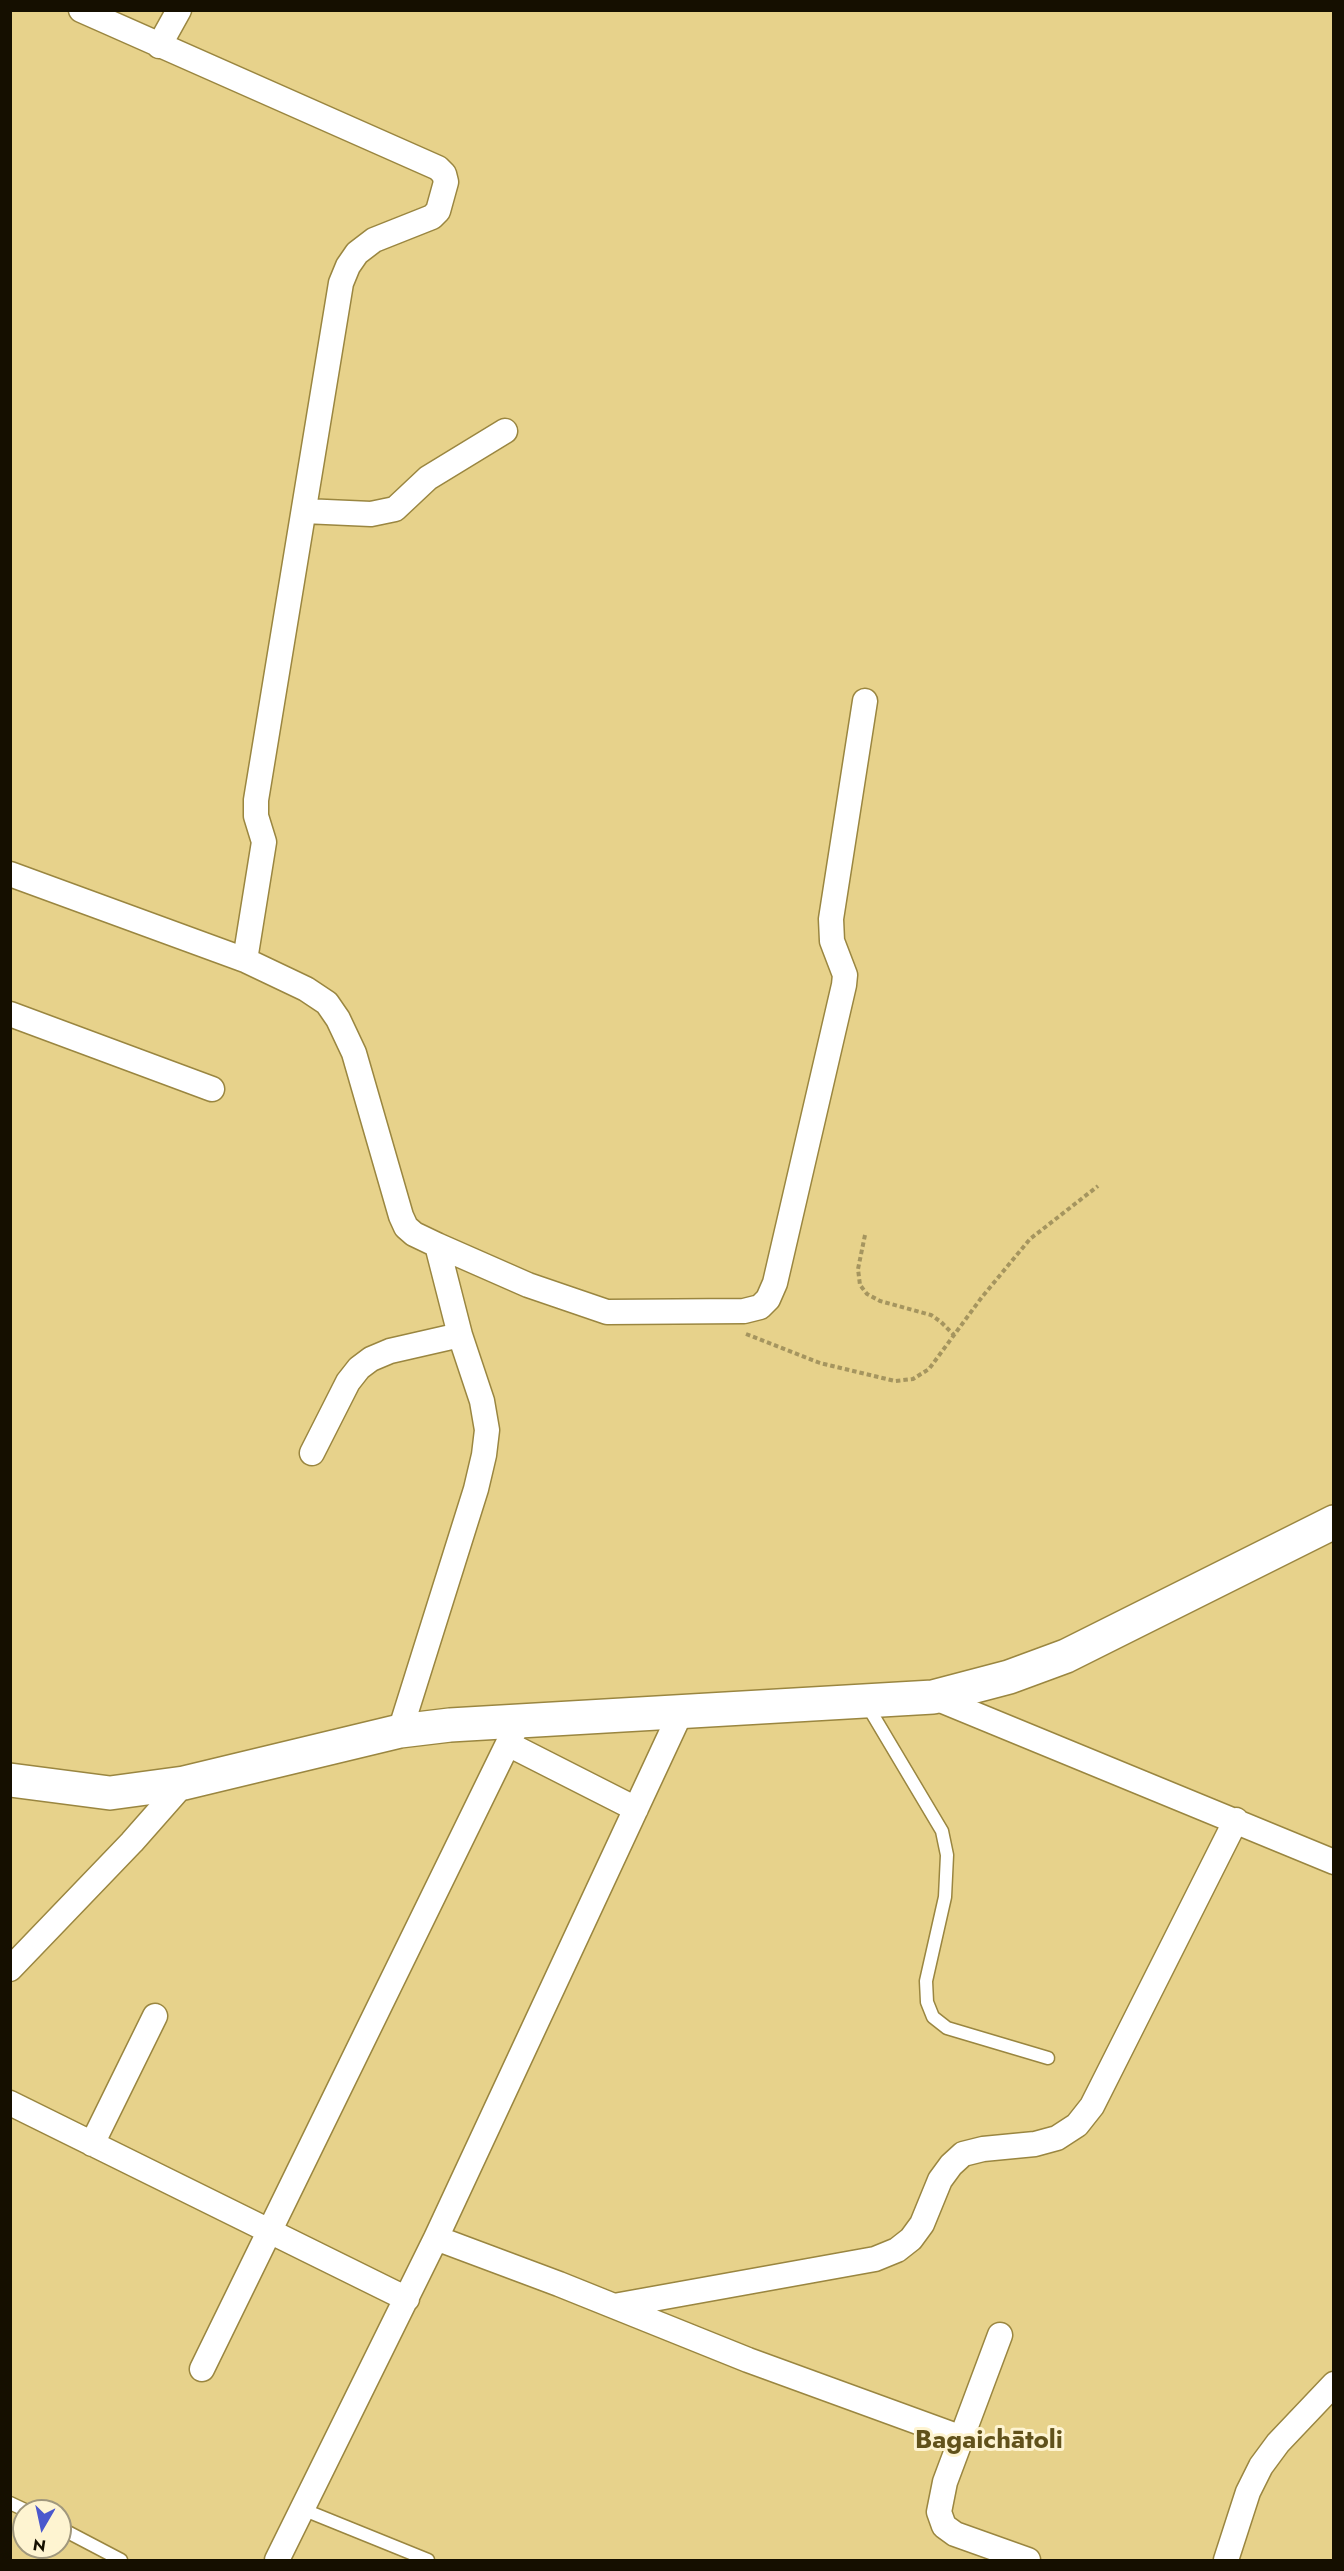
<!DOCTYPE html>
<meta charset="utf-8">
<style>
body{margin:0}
#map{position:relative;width:1344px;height:2571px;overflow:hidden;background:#e7d28b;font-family:Jost,sans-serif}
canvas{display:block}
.frame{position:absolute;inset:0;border:12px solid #150f00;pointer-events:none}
.north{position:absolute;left:12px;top:2499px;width:60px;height:60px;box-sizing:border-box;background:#fef4d1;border:2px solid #a1987d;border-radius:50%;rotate:189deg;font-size:16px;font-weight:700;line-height:24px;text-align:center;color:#150f00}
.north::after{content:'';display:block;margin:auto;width:21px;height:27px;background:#4b58cd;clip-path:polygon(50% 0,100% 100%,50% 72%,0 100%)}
</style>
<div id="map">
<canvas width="1344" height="2571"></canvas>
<div class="frame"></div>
<div class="north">N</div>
</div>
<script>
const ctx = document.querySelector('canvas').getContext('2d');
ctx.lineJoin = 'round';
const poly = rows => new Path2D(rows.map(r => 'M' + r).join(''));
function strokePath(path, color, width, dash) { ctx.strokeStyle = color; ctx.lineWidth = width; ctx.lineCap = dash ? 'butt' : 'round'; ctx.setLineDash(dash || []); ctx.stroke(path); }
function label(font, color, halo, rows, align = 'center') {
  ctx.font = font + ' Jost,sans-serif'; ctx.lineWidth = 6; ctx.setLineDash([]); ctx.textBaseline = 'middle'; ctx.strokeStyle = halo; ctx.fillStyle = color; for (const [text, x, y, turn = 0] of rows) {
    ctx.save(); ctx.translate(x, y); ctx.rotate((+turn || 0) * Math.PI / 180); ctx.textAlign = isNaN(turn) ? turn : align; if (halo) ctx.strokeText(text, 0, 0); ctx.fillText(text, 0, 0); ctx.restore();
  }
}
const lane = poly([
 [867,1705,942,1831,947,1855,945,1897,926,1981,927,2002,933,2017,947,2028,1048,2058],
 [10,2503,27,2511],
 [302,2509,428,2560],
 [60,2528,121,2560]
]);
const street = poly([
 [81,10,438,168,444,174,446,182,438,211,432,217,374,240,357,253,348,266,341,283,256,800,256,816,264,842,245,960],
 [159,46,179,10],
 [304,511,371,514,395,509,428,478,505,431],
 [10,874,245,960,306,989,327,1003,338,1019,354,1053,401,1216,406,1227,414,1234,437,1245,460,1335,482,1401,487,1430,484,1455,476,1489,400,1731],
 [10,1014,212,1089],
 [437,1245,528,1285,607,1312,744,1311,760,1307,768,1299,775,1283,844,985,845,975,832,941,831,919,865,701],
 [312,1453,348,1382,359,1368,371,1359,390,1351,460,1335],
 [933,1697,1334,1862],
 [508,1744,636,1809],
 [10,1969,132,1842,184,1783],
 [10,2103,407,2299],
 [92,2144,155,2016],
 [436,2238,559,2284,748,2360,962,2438],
 [614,2306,875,2259,897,2250,911,2239,922,2224,940,2180,951,2165,963,2154,983,2149,1035,2144,1057,2138,1077,2125,1092,2106,1236,1820],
 [1000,2335,945,2482,939,2512,944,2526,955,2534,1028,2560],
 [202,2369,519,1721],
 [277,2560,436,2238,681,1712],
 [1226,2560,1248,2492,1261,2466,1278,2443,1334,2384]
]);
const secondary = poly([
 [10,1780,110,1793,184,1783,400,1731,450,1725,933,1697,1009,1677,1066,1656,1334,1522]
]);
strokePath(lane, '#9a8640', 15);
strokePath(street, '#9a8640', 27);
strokePath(secondary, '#9a8640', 36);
strokePath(poly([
 [865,1235,858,1269,860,1285,867,1294,880,1301,931,1315,941,1322,954,1335],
 [746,1334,820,1363,895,1381,913,1379,929,1369,982,1297,1030,1239,1098,1186]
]), '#a5955f', 4, [4.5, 3]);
strokePath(lane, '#fff', 12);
strokePath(street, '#fff', 24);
strokePath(secondary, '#fff', 33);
label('bold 26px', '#61521b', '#fef4d1', [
 ["Bagaichātoli",989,2442]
]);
</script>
